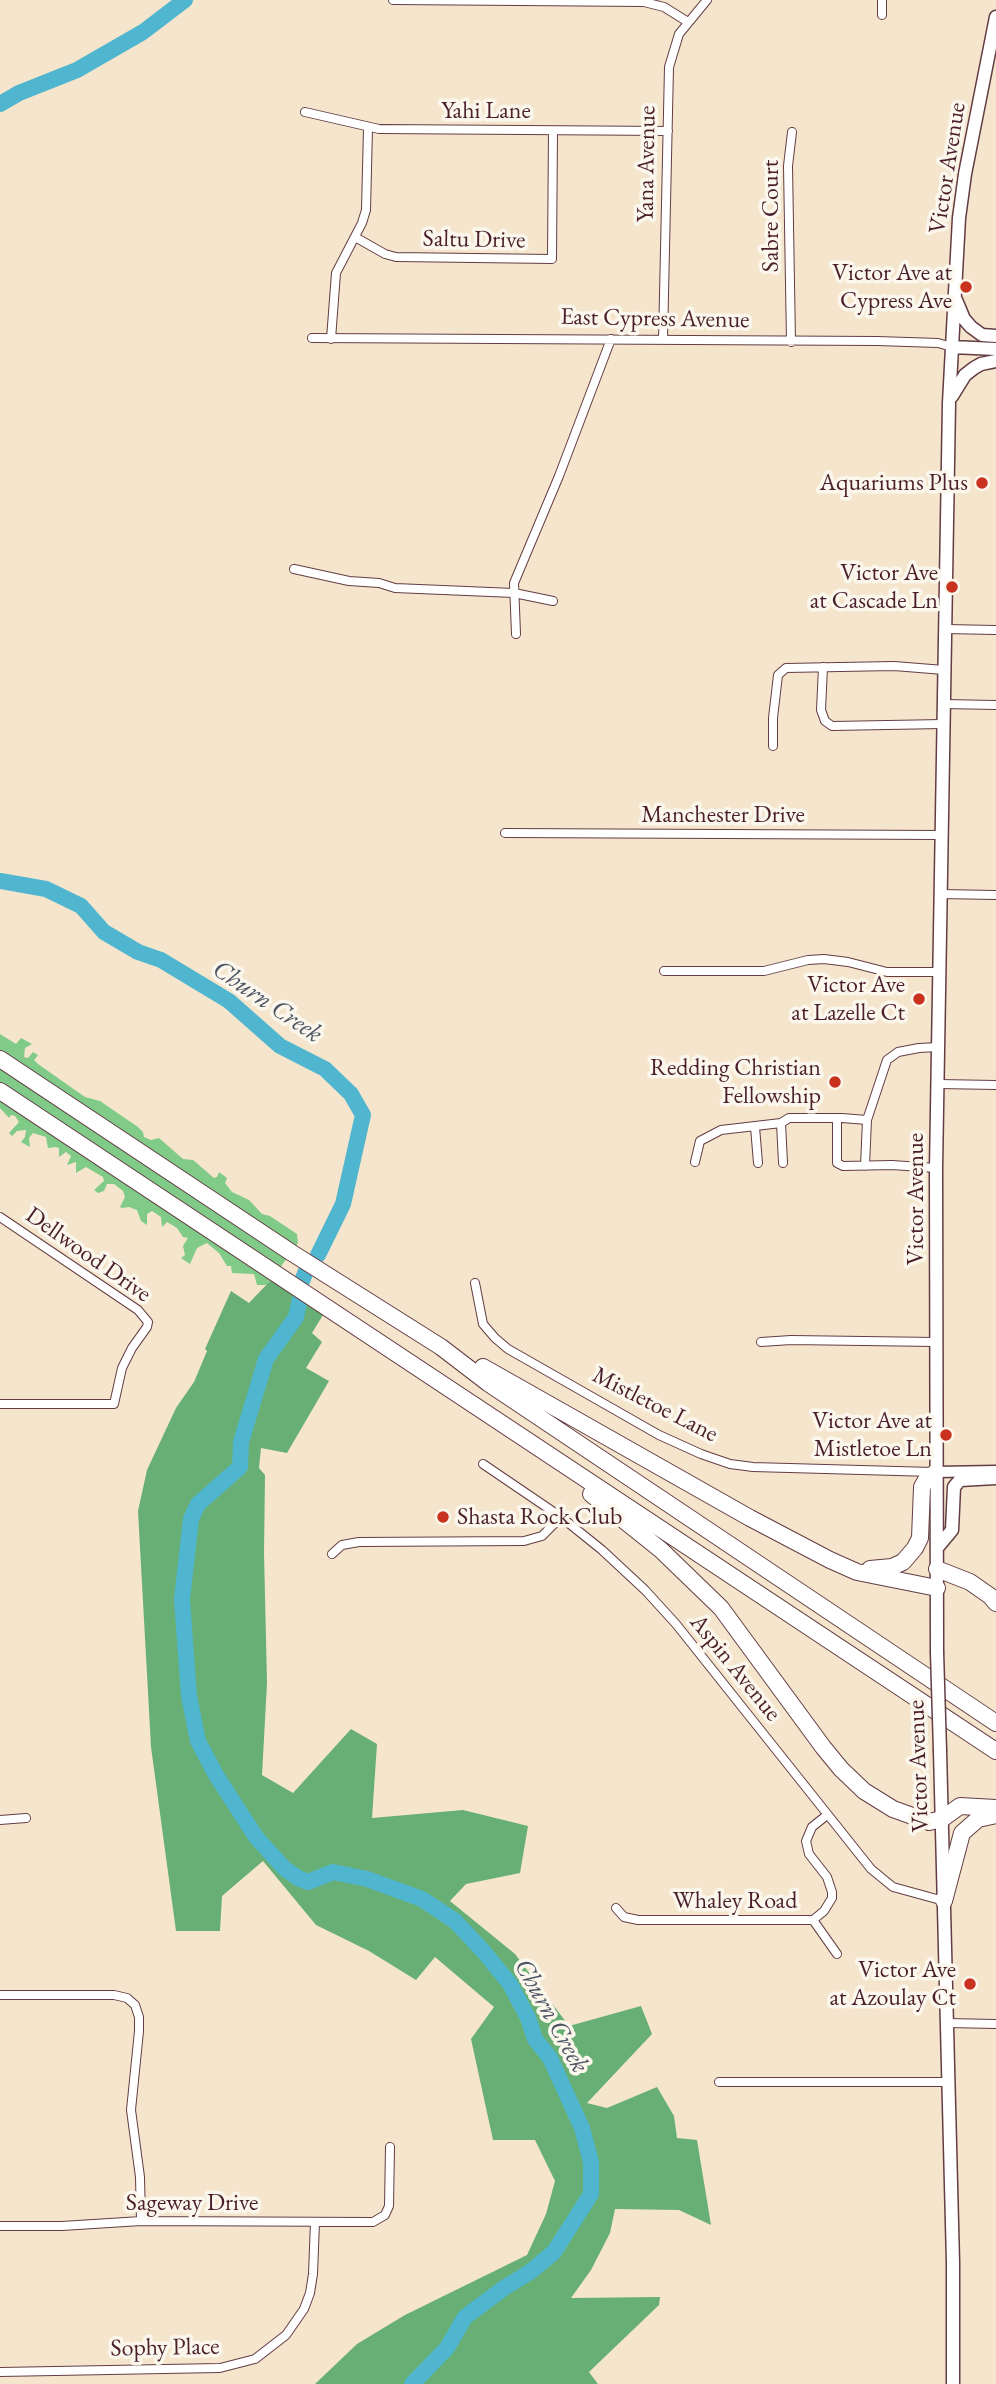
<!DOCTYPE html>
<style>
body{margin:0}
canvas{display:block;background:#f4e5cc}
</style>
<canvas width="996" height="2384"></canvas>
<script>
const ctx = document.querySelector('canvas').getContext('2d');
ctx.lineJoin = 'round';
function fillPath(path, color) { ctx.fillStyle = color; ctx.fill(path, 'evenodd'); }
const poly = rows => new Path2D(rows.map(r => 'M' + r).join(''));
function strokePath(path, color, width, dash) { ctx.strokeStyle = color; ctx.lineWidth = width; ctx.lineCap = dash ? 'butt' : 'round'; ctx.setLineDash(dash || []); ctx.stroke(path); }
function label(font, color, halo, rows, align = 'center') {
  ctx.font = font + ' "EB Garamond",serif'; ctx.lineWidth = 7; ctx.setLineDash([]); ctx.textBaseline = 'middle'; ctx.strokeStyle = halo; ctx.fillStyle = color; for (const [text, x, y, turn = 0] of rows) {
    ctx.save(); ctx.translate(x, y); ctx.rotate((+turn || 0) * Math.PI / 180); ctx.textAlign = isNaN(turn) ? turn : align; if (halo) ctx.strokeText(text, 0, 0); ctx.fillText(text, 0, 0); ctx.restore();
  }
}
fillPath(poly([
 [0,1034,16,1044,21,1038,32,1044,25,1048,24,1057,28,1058,33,1052,38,1055,34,1060,38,1064,85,1097,100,1101,138,1127,143,1132,144,1137,151,1140,159,1138,183,1159,193,1160,214,1178,217,1177,219,1172,227,1178,225,1183,232,1192,249,1200,262,1214,270,1216,297,1234,298,1243,271,1280,266,1285,257,1285,254,1274,232,1273,231,1266,227,1266,219,1253,207,1243,197,1248,190,1264,181,1258,185,1255,183,1246,188,1238,183,1237,177,1228,167,1222,162,1227,161,1217,152,1211,147,1214,147,1225,141,1221,137,1210,129,1207,122,1208,120,1207,125,1197,123,1191,114,1184,107,1184,104,1191,98,1193,94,1190,104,1181,103,1177,86,1167,76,1173,76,1162,67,1165,71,1156,66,1152,59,1157,59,1148,55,1147,48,1148,46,1137,33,1133,29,1138,30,1147,21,1142,25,1137,26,1130,17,1131,12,1136,9,1133,19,1122,15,1116,11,1115,9,1118,0,1108]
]), '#81cb89');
fillPath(poly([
 [271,1280,323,1315,312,1333,322,1342,306,1368,329,1381,287,1453,261,1448,259,1468,265,1475,264,1553,267,1683,262,1775,293,1793,351,1729,377,1744,372,1818,463,1810,528,1826,520,1873,466,1884,450,1901,515,1954,569,2026,641,2006,652,2034,587,2103,607,2108,657,2087,674,2116,677,2138,697,2140,711,2225,679,2210,615,2209,610,2233,591,2270,571,2298,660,2297,659,2305,589,2372,598,2384,315,2384,357,2344,405,2315,527,2255,546,2214,555,2181,535,2140,493,2140,471,2039,494,2007,435,1957,416,1980,369,1951,316,1925,263,1861,222,1896,220,1931,176,1931,151,1747,138,1511,147,1470,176,1408,194,1382,207,1351,205,1349,231,1291,249,1303]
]), '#68af75');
strokePath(poly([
 [0,104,19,93,77,70,143,32,185,0],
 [0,881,46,889,81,906,104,932,138,952,161,960,229,1001,280,1046,325,1069,351,1094,363,1115,343,1204,318,1255],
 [302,1281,306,1271],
 [300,1299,296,1317,266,1359,241,1442,240,1467,198,1504,191,1519,182,1599,189,1696,198,1741,216,1775,256,1837,284,1868,298,1878,308,1882,333,1872,367,1879,422,1899,455,1921,484,1952,510,1984,528,2018,535,2039,550,2058,582,2128,591,2162,591,2194,554,2252,530,2272,504,2288,465,2317,447,2348,412,2384]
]), '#50b6cf', 16);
const minor = poly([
 [393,0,644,2,664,7,688,22],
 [882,15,882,0],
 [305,112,379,129,668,131],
 [355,237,385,254,396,257,552,259,553,131],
 [312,338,877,341,938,343,952,347],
 [331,339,336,273,362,223,366,210,368,128],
 [663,340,669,67,679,34,707,0],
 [791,342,788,166,792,132],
 [294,569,349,581,379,583,395,588,514,593,553,601],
 [945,629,996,630],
 [516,634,514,583,559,476,611,339],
 [823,667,821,710,825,721,832,726,943,724],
 [943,704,996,705],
 [773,746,773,718,778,675,786,668,894,666,944,670],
 [505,833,941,835],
 [940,894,996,895],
 [664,971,764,971,808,960,824,959,848,962,887,972,939,972],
 [938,1084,996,1085],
 [837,1119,837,1163,843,1166,892,1165,936,1168],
 [781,1123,783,1163],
 [755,1127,758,1163],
 [695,1162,700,1141,721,1130,781,1123,789,1118,842,1118,867,1120],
 [865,1166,867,1120,887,1060,898,1052,919,1048,938,1047],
 [0,1217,138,1310,148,1322,147,1327,132,1348,122,1368,114,1404,0,1404],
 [475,1283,483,1324,495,1338,508,1349,659,1435,701,1454,730,1464,753,1467,933,1472],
 [761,1342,791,1340,936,1342],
 [483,1464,561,1517,602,1550,645,1590,676,1624,871,1869,893,1887,944,1901],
 [332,1554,342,1545,359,1542,524,1541,542,1536,561,1517],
 [0,1820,26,1818],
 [616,1908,624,1917,638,1920,813,1920,824,1911,832,1898,832,1892,827,1877,809,1854,806,1841,812,1827,827,1815],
 [813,1920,837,1954],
 [0,1995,114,1995,127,1998,135,2005,139,2017,139,2031,131,2110,140,2177,141,2221],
 [947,2023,996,2024],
 [719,2082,949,2082],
 [0,2226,62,2226,141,2221,373,2222,385,2215,389,2206,390,2147],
 [0,2372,220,2368,255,2359,286,2335,304,2309,310,2293,313,2274,315,2222]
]);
const tertiary = poly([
 [936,1472,996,1471]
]);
const secondary = poly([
 [956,300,964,319,971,327,982,335,996,336],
 [952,347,996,349],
 [952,396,965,375,974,368,981,364,996,361],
 [937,1548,952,1530,954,1487,960,1480,996,1478],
 [937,1652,936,1168,949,403,959,218,965,174,996,17],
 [940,1751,953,2263,953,2384]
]);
const motorway = poly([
 [0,1059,292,1253,441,1347,488,1383,996,1723],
 [0,1091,996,1751],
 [483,1367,750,1518,830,1560,857,1572,937,1588],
 [591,1494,661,1550,721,1608,823,1747,841,1769,864,1791,893,1809,929,1822,942,1819,960,1806,996,1808],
 [870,1569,892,1567,903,1562,915,1548,920,1538,922,1487,926,1480,936,1472],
 [937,1569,970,1582,990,1596,996,1603],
 [944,1901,962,1833,978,1819,996,1815]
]);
strokePath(minor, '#643d43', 10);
strokePath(tertiary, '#643d43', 13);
strokePath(secondary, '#643d43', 15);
strokePath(motorway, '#643d43', 18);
strokePath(minor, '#fff', 8);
strokePath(tertiary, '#fff', 10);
strokePath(secondary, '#fff', 12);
strokePath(motorway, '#fff', 16);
const secondaryBridge = poly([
 [937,1652,940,1751]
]);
strokePath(secondaryBridge, '#643d43', 15, []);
strokePath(secondaryBridge, '#fff', 12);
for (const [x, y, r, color] of [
 [966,287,7,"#c8321e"],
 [982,483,7,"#c8321e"],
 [952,587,7,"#c8321e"],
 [919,999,7,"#c8321e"],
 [835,1082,7,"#c8321e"],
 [946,1435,7,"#c8321e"],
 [443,1517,7,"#c8321e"],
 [970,1984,7,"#c8321e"]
]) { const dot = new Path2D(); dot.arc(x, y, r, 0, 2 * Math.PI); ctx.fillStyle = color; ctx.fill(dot); strokePath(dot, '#fbf7ec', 2.5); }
label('24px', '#4a1f2b', '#fbf7ec', [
 ["Yahi Lane",486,111],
 ["Yana Avenue",647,164,-89],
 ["Victor Avenue",948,168,-81],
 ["Sabre Court",771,216,-90],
 ["Saltu Drive",474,240,1],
 ["East Cypress Avenue",655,319,1],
 ["Manchester Drive",723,815],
 ["Victor Avenue",916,1199,-90],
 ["Dellwood Drive",88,1255,35],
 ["Mistletoe Lane",655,1405,27],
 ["Aspin Avenue",735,1668,51],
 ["Victor Avenue",919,1766,-92],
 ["Whaley Road",735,1901],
 ["Sageway Drive",192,2203],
 ["Sophy Place",165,2348,-1]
]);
label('24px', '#4a1f2b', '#fbf7ec', [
 ["Victor Ave at",952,273],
 ["Cypress Ave",952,301],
 ["Aquariums Plus",968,483],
 ["Victor Ave",938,573],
 ["at Cascade Ln",938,601],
 ["Victor Ave",905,985],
 ["at Lazelle Ct",905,1013],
 ["Redding Christian",821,1068],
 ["Fellowship",821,1096],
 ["Victor Ave at",932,1421],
 ["Mistletoe Ln",932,1449],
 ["Shasta Rock Club",457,1517,"left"],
 ["Victor Ave",956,1970],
 ["at Azoulay Ct",956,1998]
], 'right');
label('italic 26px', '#4c5464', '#fbf7ec', [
 ["Churn Creek",267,1002,34],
 ["Churn Creek",551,2016,61]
]);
</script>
